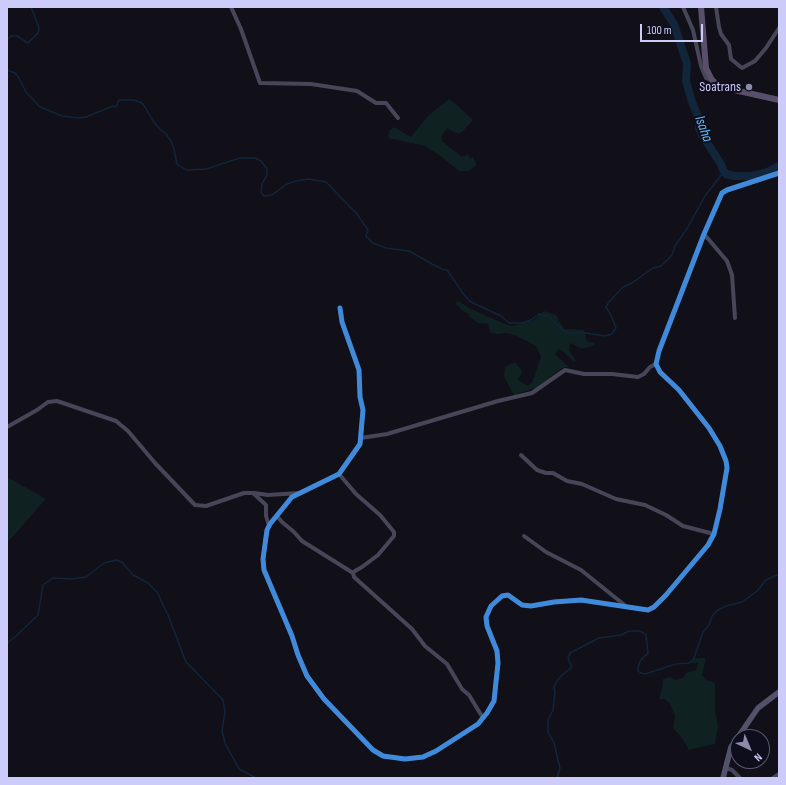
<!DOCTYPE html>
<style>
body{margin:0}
#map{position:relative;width:786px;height:785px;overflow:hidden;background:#111018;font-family:"Sofia Sans Condensed",sans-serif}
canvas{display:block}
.frame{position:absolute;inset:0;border:8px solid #cdcbfa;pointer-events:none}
.north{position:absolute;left:730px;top:729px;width:40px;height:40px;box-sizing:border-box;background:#0e0d1b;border:1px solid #5a5974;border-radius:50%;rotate:136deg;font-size:11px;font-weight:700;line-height:16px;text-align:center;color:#cdcbfa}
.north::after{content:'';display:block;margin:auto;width:14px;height:18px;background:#8b8aab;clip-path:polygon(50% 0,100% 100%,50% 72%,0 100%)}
.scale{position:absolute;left:640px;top:24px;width:63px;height:18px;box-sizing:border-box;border:2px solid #cdcbfa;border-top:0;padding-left:5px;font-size:12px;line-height:14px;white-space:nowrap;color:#cdcbfa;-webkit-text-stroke:3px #0e0d1b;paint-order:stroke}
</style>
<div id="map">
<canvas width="786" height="785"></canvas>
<div class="frame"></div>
<div class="north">N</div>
<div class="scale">100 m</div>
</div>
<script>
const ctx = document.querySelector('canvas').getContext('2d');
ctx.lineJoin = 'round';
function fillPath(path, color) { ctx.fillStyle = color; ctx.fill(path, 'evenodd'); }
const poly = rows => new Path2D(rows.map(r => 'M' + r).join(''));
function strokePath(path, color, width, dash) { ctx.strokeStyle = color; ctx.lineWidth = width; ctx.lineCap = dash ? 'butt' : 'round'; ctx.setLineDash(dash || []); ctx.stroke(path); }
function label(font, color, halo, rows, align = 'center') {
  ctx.font = font + ' "Sofia Sans Condensed",sans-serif'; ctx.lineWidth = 4; ctx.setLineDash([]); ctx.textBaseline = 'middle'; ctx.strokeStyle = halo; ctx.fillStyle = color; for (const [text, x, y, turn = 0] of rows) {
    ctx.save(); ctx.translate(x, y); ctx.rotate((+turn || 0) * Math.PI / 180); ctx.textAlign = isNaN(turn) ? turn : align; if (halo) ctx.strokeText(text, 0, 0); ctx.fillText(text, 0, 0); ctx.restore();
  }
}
fillPath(poly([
 [449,99,458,106,473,120,463,131,458,134,447,128,441,137,442,141,462,157,468,154,470,158,473,157,477,165,468,171,459,171,442,157,425,146,388,138,389,131,394,127,411,137,428,116],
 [457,300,469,308,507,325,514,326,534,320,544,311,556,315,564,329,584,330,587,341,594,343,595,345,582,349,570,343,569,350,576,361,574,362,564,352,559,349,555,354,569,367,564,367,558,371,538,387,514,395,504,377,505,367,515,362,521,369,522,372,518,380,528,386,532,382,541,357,536,346,515,335,507,333,496,334,491,333,488,324,478,323,469,316,469,314,463,311,456,304],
 [7,477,46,499,7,543],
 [694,658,706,658,702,675,706,680,715,683,715,711,718,726,715,744,689,750,682,738,673,728,675,716,670,704,665,699,659,699,663,685,663,679,670,677,675,680,683,678,686,673,696,670,698,663,692,663]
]), '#102121');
strokePath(poly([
 [7,40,11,36,17,36,28,43,38,33,39,28,31,7],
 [7,70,15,73,19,78,26,92,40,107,62,116,78,118,86,117,113,106,116,107,119,100,134,100,142,103,145,107,153,121,160,129,166,134,171,141,174,149,177,164,186,170,206,169,240,158,255,158,261,161,267,169,267,175,262,184,261,192,264,196,272,195,287,184,296,181,309,179,326,182,357,214,368,230,366,236,373,243,386,248,409,251,432,264,442,269,447,270,465,296,471,302,501,316,509,323,522,323,531,320,539,314,548,316,564,331,570,333,586,333,605,336,612,334,616,328,611,315,606,307,609,302,623,287,632,283,653,268,661,266,672,255,675,246,688,227,705,196,719,178,721,175,726,174],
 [7,643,15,637,38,615,43,585,53,578,72,579,86,577,104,563,116,560,122,562,133,575,148,583,157,592,168,615,186,662,223,700,225,712,222,731,225,743,239,769,256,778],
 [557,778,560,768,554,743,548,732,548,720,553,710,555,692,554,687,557,681,562,675,572,667,568,658,570,653,599,638,621,635,629,631,638,631,642,632,646,635,648,653,640,661,638,668,638,671,641,673,645,674,676,664,688,663,691,662,694,658,703,632,709,625,712,616,718,610,726,606,742,602,757,591,766,580,779,574]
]), '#11253b', 1.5);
strokePath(poly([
 [663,7,674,24,687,64,686,81,692,102,700,121,699,128,702,135,721,164,723,170,726,174,734,176,751,176,765,173,779,166]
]), '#11253b', 8);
strokePath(poly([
 [231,7,241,29,260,83,311,84,357,91,376,103,386,103,398,118],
 [683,7,693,30,701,66,706,78,712,80],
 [716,7,719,27,721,34,729,45,731,59,742,68,755,61,766,48,779,28],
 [704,234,727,261,732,275,735,318],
 [340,308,342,322,359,370,360,397,363,410,360,444,339,474,292,497,270,524,267,530,263,559,264,570,292,636,298,655,307,676,324,699,373,750,383,756,405,759,423,757,436,751,478,724,487,713,494,701,498,663,497,651,487,626,486,617,491,606,502,596,508,595,522,605,531,606,554,602,581,600,648,610,654,607,666,595,708,545,714,534,720,509,727,468,726,461,720,446,709,428,679,390,660,372,656,364,659,351,704,234,722,193,727,190,779,173],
 [7,427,37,410,48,402,57,401,116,421,128,431,155,463,195,505,206,506,244,493,253,493,266,505,266,516,269,526],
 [361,438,387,434,498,401,532,393,565,370,584,374,612,374,638,377,644,374,650,367,656,364],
 [521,455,537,470,546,473,553,473,567,481,582,484,616,499,645,505,666,515,683,526,714,534],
 [339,474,356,494,380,515,394,532,394,536,378,555,362,567,355,571,353,573,354,577,412,629,425,646,447,664,462,689,469,695,483,718],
 [254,493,268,495,299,493],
 [277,516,282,522,294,532,302,541,334,561,353,573],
 [524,536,546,552,581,570,627,607],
 [726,768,732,770,740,778],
 [773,778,779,774]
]), '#464658', 4);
strokePath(poly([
 [738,737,758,708,779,692],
 [723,778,731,747,738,737]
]), '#52536b', 5.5);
strokePath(poly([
 [701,7,706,68,712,80,721,87,779,100]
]), '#58506a', 6);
strokePath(poly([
 [340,308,342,322,359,370,360,397,363,410,360,444,339,474,292,497,270,524,267,530,263,559,264,570,292,636,298,655,307,676,324,699,373,750,383,756,405,759,423,757,436,751,478,724,487,713,494,701,498,663,497,651,487,626,486,617,491,606,502,596,508,595,522,605,531,606,554,602,581,600,648,610,654,607,666,595,708,545,714,534,720,509,727,468,726,461,720,446,709,428,679,390,660,372,656,364,659,351,704,234,722,193,727,190,779,173]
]), '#408adc', 5);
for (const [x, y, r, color] of [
 [749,87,4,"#8b8aab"]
]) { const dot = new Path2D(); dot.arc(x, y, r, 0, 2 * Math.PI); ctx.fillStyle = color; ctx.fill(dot); strokePath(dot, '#0e0d1b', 1.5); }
label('14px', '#cdcbfa', '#0e0d1b', [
 ["Soatrans",741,87]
], 'right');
label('italic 15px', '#62baf1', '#0e0d1b', [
 ["Isaha",703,129,70]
]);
</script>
